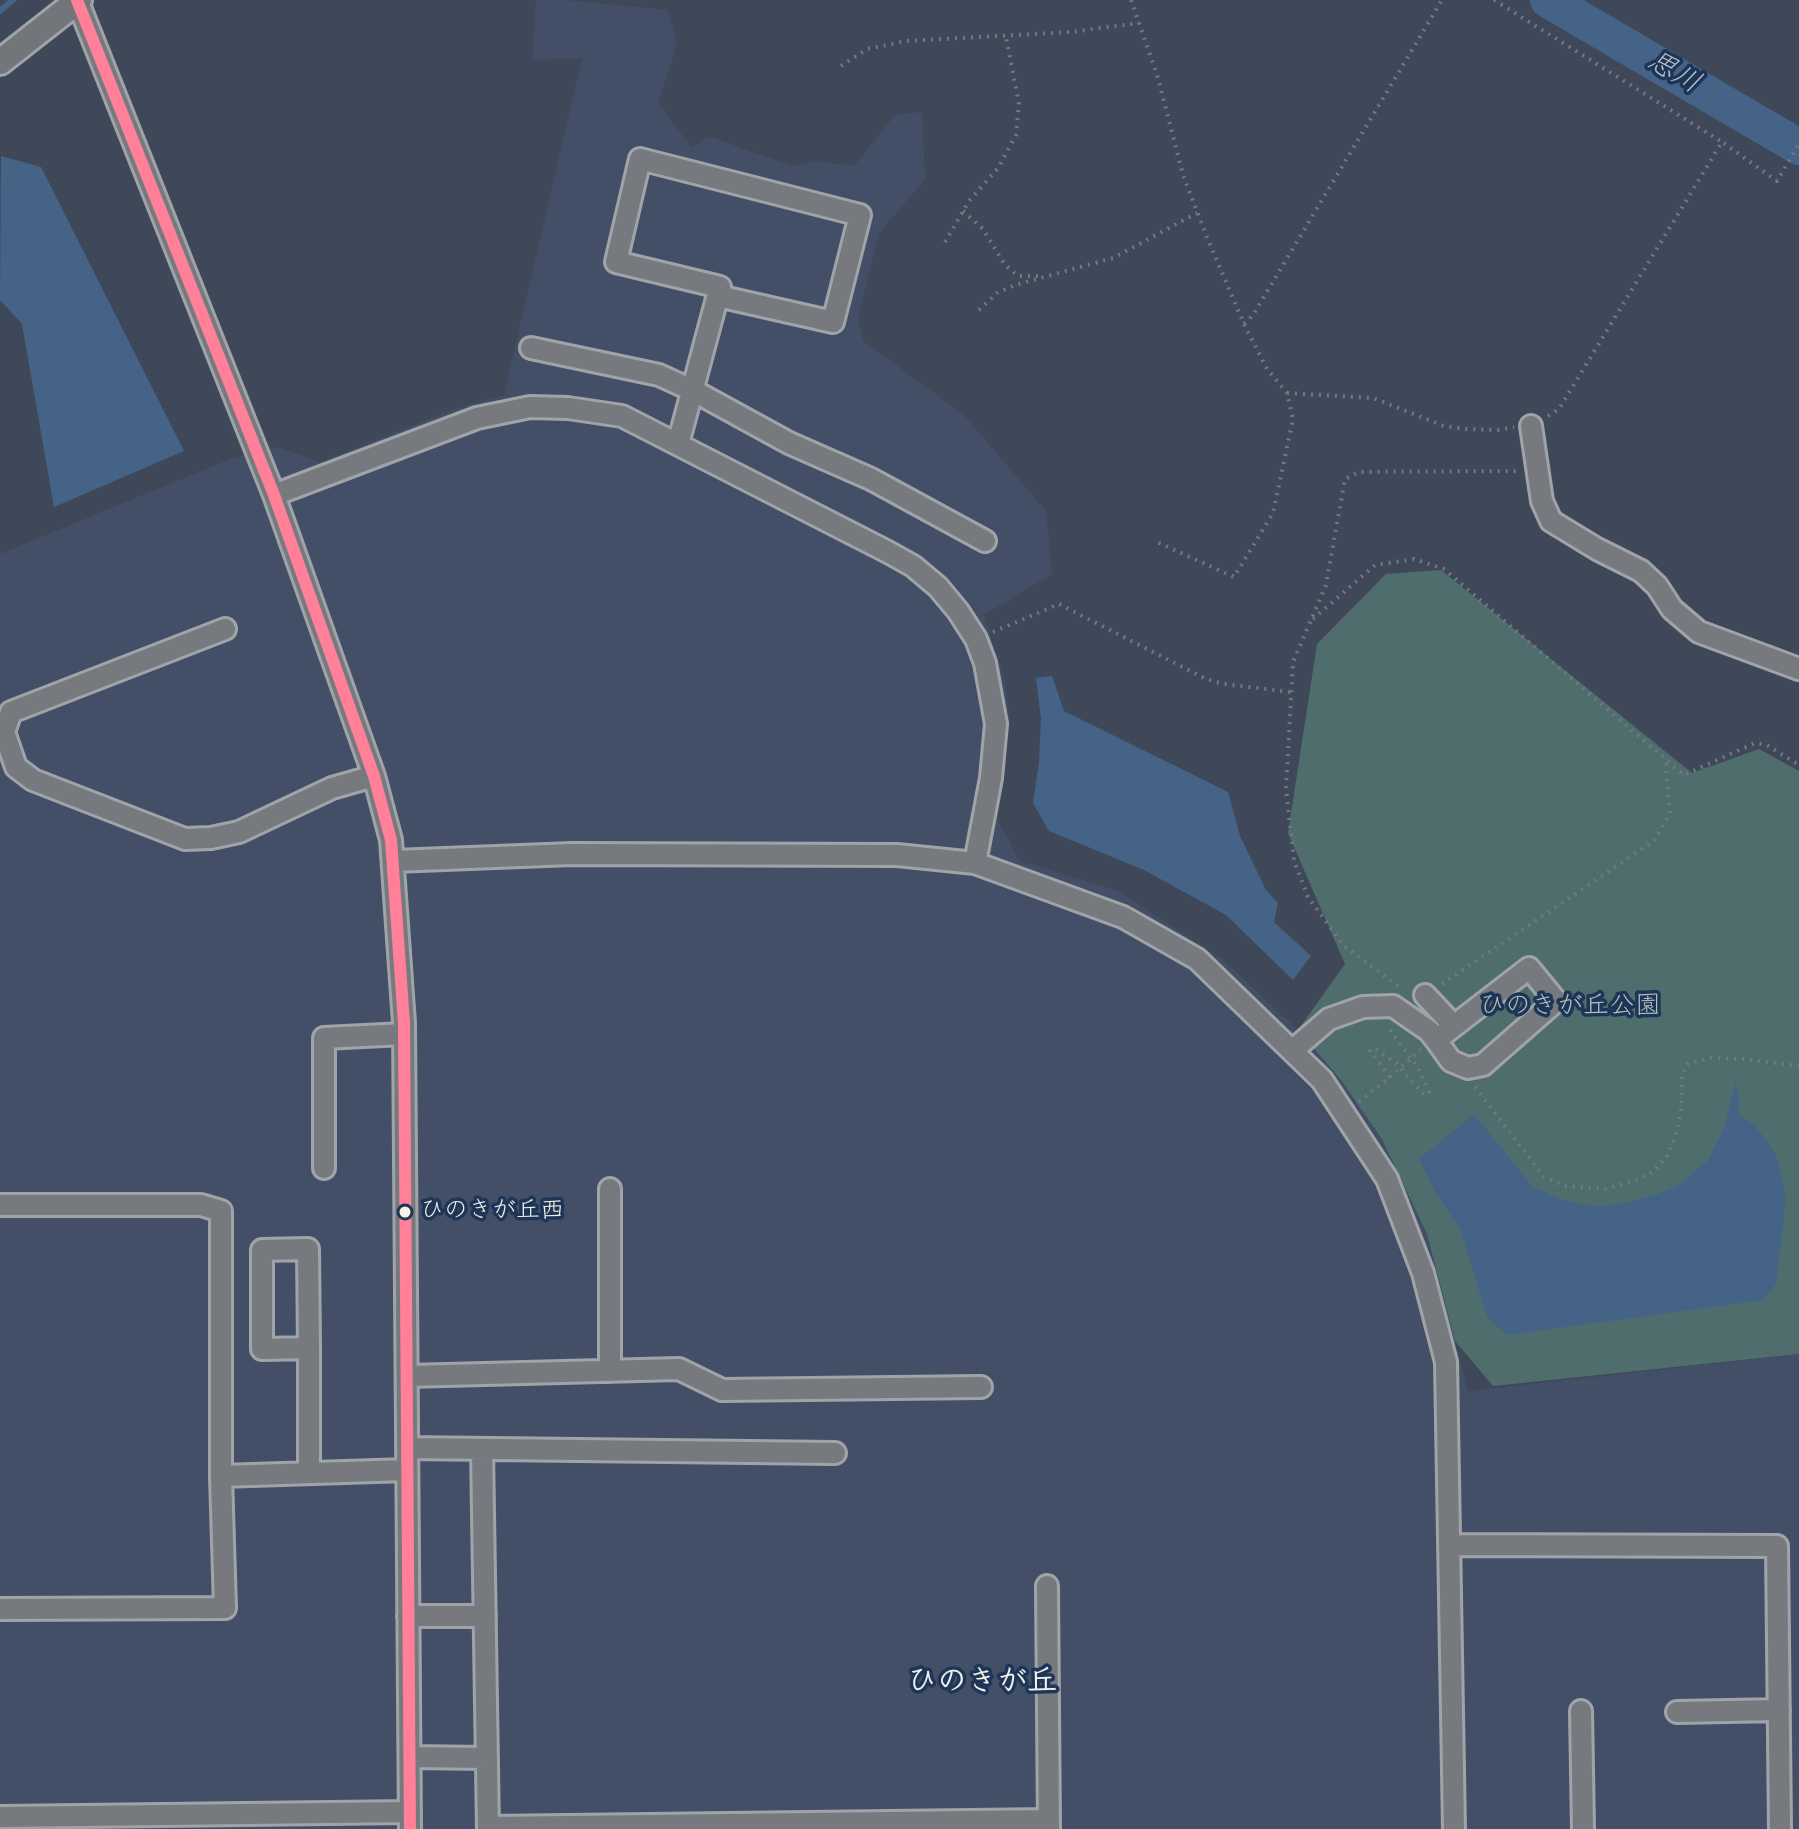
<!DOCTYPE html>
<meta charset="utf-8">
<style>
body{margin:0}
canvas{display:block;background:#3e4858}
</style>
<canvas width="1799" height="1829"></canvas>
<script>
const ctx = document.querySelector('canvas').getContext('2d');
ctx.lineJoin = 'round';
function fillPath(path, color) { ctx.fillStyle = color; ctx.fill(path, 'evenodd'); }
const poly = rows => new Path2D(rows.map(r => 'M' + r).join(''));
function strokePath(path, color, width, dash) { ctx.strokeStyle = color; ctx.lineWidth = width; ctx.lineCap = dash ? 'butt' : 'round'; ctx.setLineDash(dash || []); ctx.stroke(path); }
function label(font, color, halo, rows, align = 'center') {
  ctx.font = font + ' "Architects Daughter","Klee One",sans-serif'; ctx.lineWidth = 7; ctx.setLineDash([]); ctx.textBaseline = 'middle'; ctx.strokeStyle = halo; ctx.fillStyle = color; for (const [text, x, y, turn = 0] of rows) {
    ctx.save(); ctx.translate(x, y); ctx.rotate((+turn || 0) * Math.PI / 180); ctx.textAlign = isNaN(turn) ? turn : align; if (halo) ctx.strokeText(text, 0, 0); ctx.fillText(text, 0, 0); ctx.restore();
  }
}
fillPath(poly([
 [536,0,564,0,668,10,677,43,658,103,692,148,708,136,792,166,815,161,854,166,895,115,922,112,925,179,879,233,858,318,863,341,963,414,1046,511,1052,574,984,615,1005,682,1010,722,997,819,1020,861,1118,891,1222,959,1298,1030,1341,1080,1382,1139,1427,1234,1468,1391,1799,1354,1799,1829,0,1829,0,554,230,459,277,447,320,462,455,409,504,395,582,58,532,60]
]), '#434f67');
fillPath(poly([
 [1441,570,1692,773,1759,749,1799,771,1799,1354,1493,1386,1455,1341,1427,1234,1382,1139,1341,1080,1298,1030,1345,964,1288,833,1317,644,1386,574]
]), '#506d6e');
fillPath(poly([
 [1,156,41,167,184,451,54,507,22,324,0,300],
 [1052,676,1064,711,1228,792,1240,836,1266,890,1278,903,1274,922,1311,956,1293,980,1226,915,1144,870,1049,831,1033,803,1039,762,1041,720,1036,678],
 [1736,1081,1739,1099,1738,1114,1754,1125,1769,1143,1777,1158,1786,1199,1776,1284,1763,1300,1507,1335,1487,1317,1460,1228,1435,1192,1419,1159,1474,1114,1532,1186,1558,1198,1579,1204,1601,1206,1629,1202,1658,1194,1678,1186,1708,1160,1723,1131]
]), '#456387');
strokePath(poly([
 [0,11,13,0]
]), '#456387', 6);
strokePath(poly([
 [1548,0,1799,147]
]), '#456387', 36);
const minor = poly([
 [77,0,274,495,374,776,391,840,404,1023,410,1829],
 [531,348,659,375,694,391,789,443,871,479,985,541],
 [1531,426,1542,501,1551,521,1597,549,1641,571,1657,586,1672,609,1699,632,1799,669],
 [678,444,720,287,616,262,640,159,860,215,833,322,718,296],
 [274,495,477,418,530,407,568,408,622,416,888,552,913,566,938,587,958,611,976,639,985,663,996,724,991,778,975,863],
 [225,629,11,712,4,732,16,767,33,780,185,839,211,838,239,832,332,788,374,776],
 [394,861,572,854,897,855,975,863,1123,917,1197,959,1322,1080,1387,1179,1423,1273,1446,1362,1454,1829],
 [1436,1040,1451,1061,1468,1068,1483,1065,1556,1001,1529,968,1454,1026],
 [1293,1050,1329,1019,1363,1007,1393,1006,1429,1031,1436,1040,1454,1026,1425,995],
 [324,1168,324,1038,404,1034],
 [0,1205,201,1205,221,1211,221,1476,225,1608,0,1609],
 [309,1348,308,1249,262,1250,262,1349,309,1348,309,1473],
 [610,1371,610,1189],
 [407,1376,679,1369,722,1390,981,1387],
 [407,1448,835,1453],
 [482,1449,488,1829],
 [221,1476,407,1470],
 [1450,1545,1777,1546,1780,1829],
 [1047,1586,1049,1829],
 [408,1616,485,1616],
 [1581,1711,1583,1829],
 [1677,1712,1779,1710],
 [410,1757,487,1758],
 [0,1817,410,1812],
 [488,1827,1049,1820]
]);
const major = poly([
 [0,62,79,0]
]);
strokePath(minor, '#a0a4a9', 26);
strokePath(major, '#a0a4a9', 30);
strokePath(poly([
 [1131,0,1158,78,1183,175,1208,240,1244,324,1267,369,1287,393,1293,419,1273,513,1234,577,1157,542],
 [1494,0,1722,142],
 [841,66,867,49,906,41,1071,32,1139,23],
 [963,211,983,229,1005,265,1018,276,1041,276],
 [945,242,969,201,998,168,1016,135,1019,104,1006,37],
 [979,310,997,293,1015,285,1113,258,1197,213],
 [1244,324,1253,315,1442,0],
 [1287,393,1373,398,1444,426,1465,429,1498,430,1514,427],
 [1548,416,1559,409,1722,142,1777,181,1799,144],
 [1313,619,1375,565,1414,559,1444,569,1684,775,1755,743,1767,745,1799,765],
 [993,632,1059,604,1206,679,1224,684,1291,692],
 [1442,984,1655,840,1670,814,1665,759],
 [1398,986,1344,946,1308,897,1294,861,1286,789,1293,662,1326,585,1345,479,1359,472,1514,471,1520,469],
 [1390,1077,1421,1049],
 [1475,1087,1544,1177,1565,1186,1605,1189,1635,1181,1654,1171,1667,1156,1676,1134,1681,1111,1682,1075,1687,1064,1711,1058,1743,1059,1799,1066],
 [1359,1102,1390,1077,1370,1051,1374,1048,1397,1064,1424,1095,1429,1092,1418,1068,1389,1029]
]), '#747880', 4, [2, 6]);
strokePath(minor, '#767a7f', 20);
strokePath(major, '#72767a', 24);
strokePath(poly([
 [77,0,274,495,374,776,391,840,404,1023,410,1829]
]), '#ff8098', 12);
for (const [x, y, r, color] of [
 [405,1212,7,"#f4f1e8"]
]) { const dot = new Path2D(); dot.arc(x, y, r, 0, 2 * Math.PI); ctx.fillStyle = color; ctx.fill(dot); strokePath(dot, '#1d3557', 3); }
label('24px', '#f4f1e8', '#1d3557', [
 ["ひのきが丘西",420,1212]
], 'left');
label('26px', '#b4bfb9', '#1d3557', [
 ["ひのきが丘公園",1570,1008]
]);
label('italic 28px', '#b7c0c8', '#1d3557', [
 ["思川",1673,74,30]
]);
label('bold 30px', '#f4f1e8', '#1d3557', [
 ["ひのきが丘",982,1684]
]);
</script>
